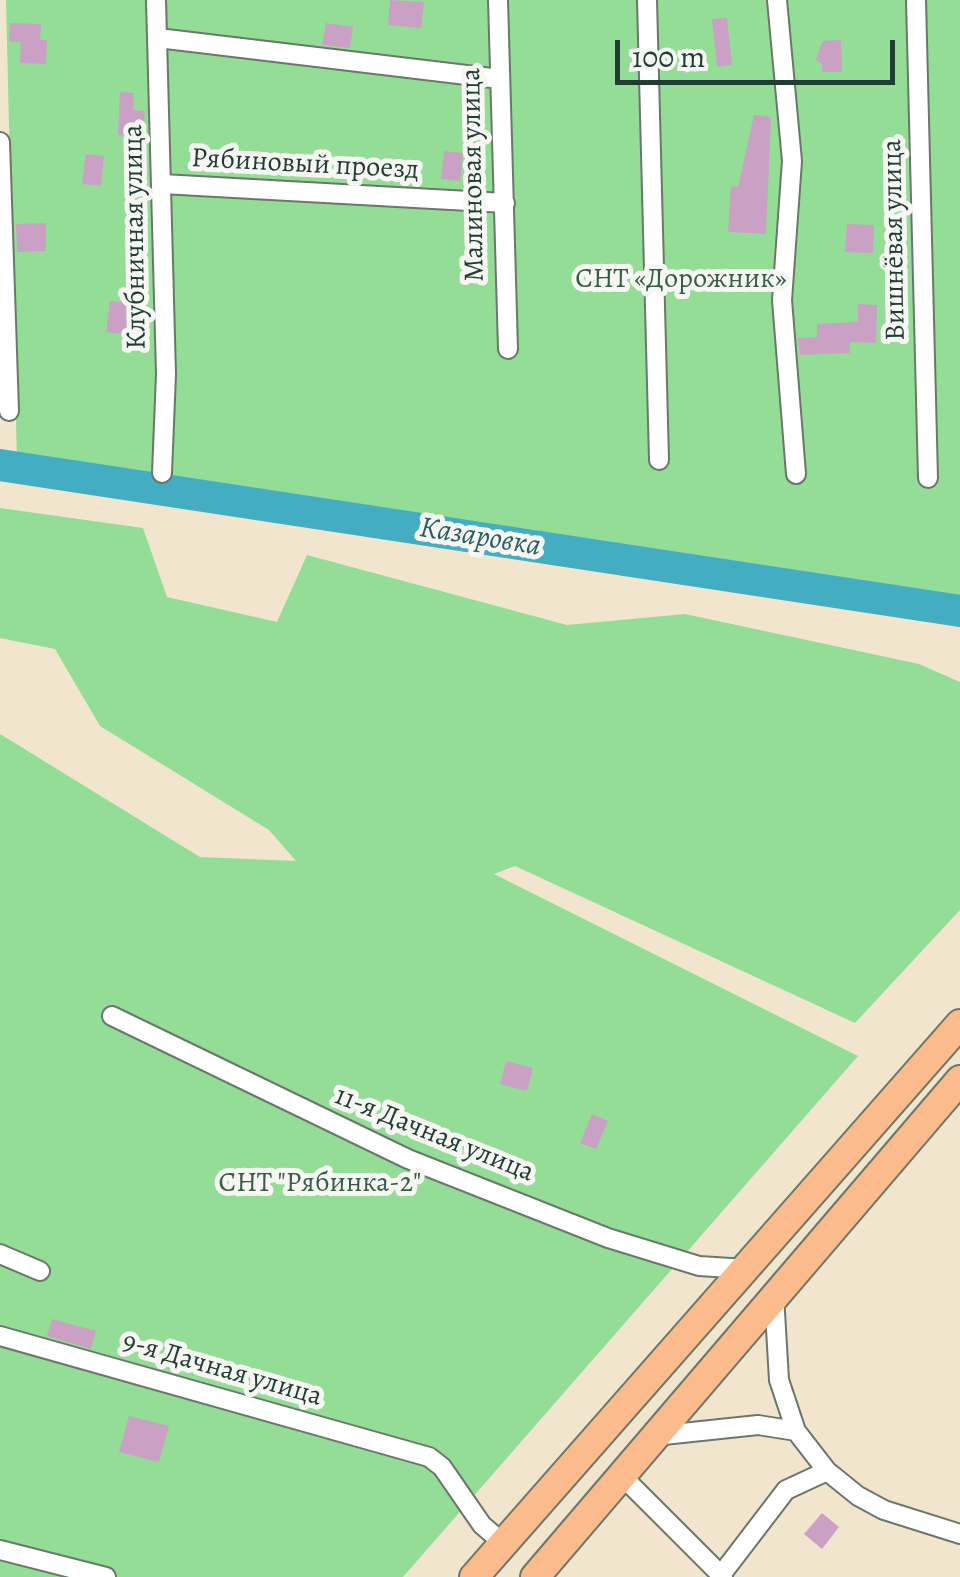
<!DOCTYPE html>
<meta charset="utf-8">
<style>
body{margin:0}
#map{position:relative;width:960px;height:1577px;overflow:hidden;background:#f2e5cd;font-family:Alegreya,serif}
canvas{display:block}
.scale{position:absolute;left:615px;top:40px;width:280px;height:45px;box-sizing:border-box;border:5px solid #1f3d34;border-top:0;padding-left:12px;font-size:30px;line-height:35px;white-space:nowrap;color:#1f3d34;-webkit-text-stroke:8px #f6f6f2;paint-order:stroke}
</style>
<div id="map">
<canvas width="960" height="1577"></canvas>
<div class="scale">100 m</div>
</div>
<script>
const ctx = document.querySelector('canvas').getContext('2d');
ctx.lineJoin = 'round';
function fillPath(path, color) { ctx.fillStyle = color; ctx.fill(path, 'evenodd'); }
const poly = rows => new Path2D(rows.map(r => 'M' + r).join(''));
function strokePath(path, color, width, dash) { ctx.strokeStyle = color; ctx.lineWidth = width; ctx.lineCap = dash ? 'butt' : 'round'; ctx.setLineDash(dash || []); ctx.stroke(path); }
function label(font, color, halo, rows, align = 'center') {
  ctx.font = font + ' Alegreya,serif'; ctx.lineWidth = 10; ctx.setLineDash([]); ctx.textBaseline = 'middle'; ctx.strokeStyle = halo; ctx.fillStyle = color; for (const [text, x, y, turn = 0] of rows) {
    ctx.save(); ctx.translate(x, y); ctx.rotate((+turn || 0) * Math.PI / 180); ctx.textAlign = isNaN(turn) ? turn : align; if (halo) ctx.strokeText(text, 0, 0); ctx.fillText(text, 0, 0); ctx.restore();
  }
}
fillPath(poly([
 [6,0,960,0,960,602,17,463],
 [0,508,143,528,167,597,277,622,307,555,567,625,685,614,919,664,960,682,960,910,855,1023,515,866,494,874,858,1056,403,1577,0,1577,0,734,200,857,296,861,269,830,100,726,55,649,0,638]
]), '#94dd97');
strokePath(poly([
 [0,465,960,611]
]), '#43aec2', 32);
fillPath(poly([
 [390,0,424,2,421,28,388,25],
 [727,18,732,65,717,67,712,19],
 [10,23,41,24,40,40,47,40,46,64,20,63,21,42,9,42],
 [326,23,353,27,350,48,322,45],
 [841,40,842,72,822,72,822,64,816,60,822,41],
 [120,92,134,93,133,110,145,111,143,136,118,135],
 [754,115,771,117,766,234,728,232,731,186,738,187],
 [444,151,463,153,460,181,441,179],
 [86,154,104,156,101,186,82,184],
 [46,223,46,251,17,252,16,224],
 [847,224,874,225,873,253,845,252],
 [110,301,136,304,133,335,106,332],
 [858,304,877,305,876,343,850,342,850,353,800,355,798,338,817,337,817,324,858,322],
 [506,1061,533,1068,527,1091,500,1084],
 [592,1114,608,1121,596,1149,580,1143],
 [52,1319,96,1331,91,1349,47,1336],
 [129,1416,169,1426,159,1462,119,1452],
 [822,1513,839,1527,822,1549,804,1534]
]), '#caa0c5');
const minor = poly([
 [156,0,166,374,162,473],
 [498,0,508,349],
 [647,0,659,460],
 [777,0,792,161,782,300,796,474],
 [916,0,928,478],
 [158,38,500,79],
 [0,142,9,411],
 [162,184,505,203],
 [112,1016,408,1159,608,1238,699,1266,747,1269],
 [0,1254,40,1271],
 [774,1295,779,1380,796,1431,827,1471,858,1496,884,1510,960,1534],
 [0,1336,429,1457,442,1467,482,1525,503,1543],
 [654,1436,758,1425,796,1431],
 [621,1475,723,1577],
 [0,1550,106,1577],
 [721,1575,786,1490,827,1471]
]);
const highway = poly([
 [474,1577,960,1024],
 [535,1577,960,1080]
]);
strokePath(minor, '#69786a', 22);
strokePath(highway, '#69786a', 32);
strokePath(minor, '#fff', 18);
strokePath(highway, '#fbbb8c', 28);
label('28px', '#1f3d34', '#f6f6f2', [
 ["Рябиновый проезд",305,165,3],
 ["Малиновая улица",474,175,-91],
 ["Клубничная улица",136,237,-91],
 ["Вишнёвая улица",895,240,-91],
 ["11-я Дачная улица",434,1135,22],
 ["9-я Дачная улица",222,1370,16]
]);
label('28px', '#365d48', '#f6f6f2', [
 ["СНТ «Дорожник»",681,280],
 ["СНТ \"Рябинка-2\"",320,1184]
]);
label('italic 30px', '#2a5f5f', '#f6f6f2', [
 ["Казаровка",480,538,9]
]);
</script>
